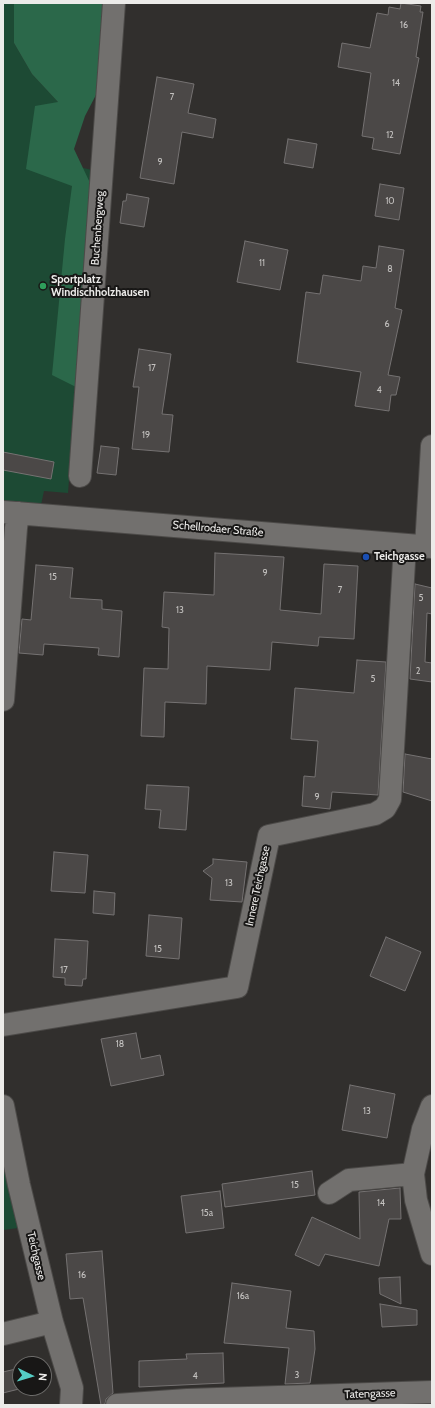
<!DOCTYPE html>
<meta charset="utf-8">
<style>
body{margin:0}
#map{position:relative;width:435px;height:1408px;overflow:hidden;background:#312f2d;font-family:Cabin,sans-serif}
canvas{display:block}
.frame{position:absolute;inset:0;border:4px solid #ecebe9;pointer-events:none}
.north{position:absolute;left:12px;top:1356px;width:40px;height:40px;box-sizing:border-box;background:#181716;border:1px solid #6d6c6a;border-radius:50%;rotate:95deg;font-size:11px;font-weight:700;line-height:16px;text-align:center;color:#ecebe9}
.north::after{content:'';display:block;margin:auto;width:14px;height:18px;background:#55cec5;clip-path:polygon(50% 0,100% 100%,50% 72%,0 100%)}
</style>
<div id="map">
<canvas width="435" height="1408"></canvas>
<div class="frame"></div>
<div class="north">N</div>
</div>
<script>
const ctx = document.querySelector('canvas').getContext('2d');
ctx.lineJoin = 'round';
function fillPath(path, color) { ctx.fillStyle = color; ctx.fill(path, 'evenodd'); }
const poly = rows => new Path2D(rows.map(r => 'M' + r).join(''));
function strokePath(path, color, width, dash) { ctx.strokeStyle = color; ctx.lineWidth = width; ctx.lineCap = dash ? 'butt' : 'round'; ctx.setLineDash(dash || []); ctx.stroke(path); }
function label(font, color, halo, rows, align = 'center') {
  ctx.font = font + ' Cabin,sans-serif'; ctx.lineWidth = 4; ctx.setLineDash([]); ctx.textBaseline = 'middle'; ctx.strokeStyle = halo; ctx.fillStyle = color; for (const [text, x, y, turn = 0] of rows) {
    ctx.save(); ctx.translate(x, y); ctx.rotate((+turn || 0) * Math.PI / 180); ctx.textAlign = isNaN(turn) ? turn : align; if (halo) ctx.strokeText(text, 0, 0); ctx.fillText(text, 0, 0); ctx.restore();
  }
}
fillPath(poly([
 [3,3,14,3,14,43,32,74,58,102,28,155,92,170,68,493,44,491,41,505,3,502],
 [3,1166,18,1228,3,1230]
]), '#1d4a34');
fillPath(poly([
 [14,3,104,3,97,93,85,116,74,149,91,185,76,387,52,375,65,239,72,186,26,169,35,106,58,102,32,74,14,43]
]), '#2b684a');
const building = poly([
 [401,3,421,6,420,12,423,12,416,57,419,58,400,154,372,149,374,138,362,136,371,73,338,67,342,43,370,48,377,13,388,15,389,7,400,9,401,3],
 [157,77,194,84,188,113,216,119,213,138,182,132,174,184,140,178,157,77],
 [288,139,317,144,313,168,284,163,288,139],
 [380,184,404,188,399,220,375,216,380,184],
 [127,194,149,198,144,227,120,223,123,201,126,201,127,194],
 [245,241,288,250,280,290,237,282,245,241],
 [379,246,404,250,395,308,402,310,388,375,400,377,396,395,391,395,389,411,355,406,361,372,297,362,306,292,320,294,323,275,361,281,363,266,376,268,379,246],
 [139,349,171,354,162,414,173,415,169,452,132,449,139,387,133,387,139,349],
 [101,446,119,448,116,475,97,473,101,446],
 [3,452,54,462,51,479,3,470,3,452],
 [215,553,284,557,280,610,321,614,324,564,358,566,354,639,319,637,318,646,272,642,270,670,207,666,206,704,165,702,164,737,141,736,144,668,168,669,169,628,162,627,164,592,214,595,215,553],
 [36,565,73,568,70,598,102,600,102,609,122,611,119,657,98,655,99,648,44,644,43,655,19,653,22,619,31,620,36,565],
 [415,584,432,588,432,614,427,613,425,662,432,663,432,682,410,679,415,584],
 [357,660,386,662,378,795,332,792,330,809,302,806,304,776,315,777,318,741,291,739,295,688,354,693,357,660],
 [405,754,432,759,432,801,403,792,405,754],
 [147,785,189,787,186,830,159,828,161,810,145,809,147,785],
 [54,852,88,855,85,893,51,891,54,852],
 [213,859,247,862,242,902,210,900,212,878,203,871,213,864,213,859],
 [94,891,115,893,114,915,93,913,94,891],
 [149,915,182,918,179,959,146,956,149,915],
 [386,937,421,952,405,991,370,976,386,937],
 [55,939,88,941,86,979,83,979,82,986,65,985,65,978,53,977,55,939],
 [136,1033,141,1059,160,1055,164,1075,111,1086,101,1039,136,1033],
 [350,1085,395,1094,387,1138,342,1130,350,1085],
 [312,1171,315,1195,225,1207,222,1184,312,1171],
 [400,1188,401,1219,389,1219,379,1266,325,1254,319,1266,295,1255,312,1217,360,1239,359,1192,400,1188],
 [220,1191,224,1228,186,1233,181,1196,220,1191],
 [102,1251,113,1393,106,1399,105,1404,101,1405,83,1298,70,1299,66,1254,102,1251],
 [400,1277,401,1304,380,1294,379,1278,400,1277],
 [232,1283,291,1291,286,1328,314,1331,315,1349,310,1383,285,1384,289,1348,224,1343,232,1283],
 [380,1304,417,1310,417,1325,382,1327,380,1304],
 [223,1353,224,1383,139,1387,139,1361,187,1359,186,1354,223,1353],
 [20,1368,20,1388,23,1388,3,1393,3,1372,20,1368]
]);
fillPath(building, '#4b4847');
strokePath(building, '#757272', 1);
const minor = poly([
 [80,476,114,3],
 [3,512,432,547],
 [426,547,432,446],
 [3,700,16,528,18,513],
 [3,1025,237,987,269,836,375,814,385,808,390,799,405,545],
 [3,1106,19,1185,52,1322,72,1388,71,1405],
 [432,1106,423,1129,413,1174,416,1200,432,1254],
 [329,1193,349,1180,413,1174],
 [3,1334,52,1322],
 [117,1405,187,1400,432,1392]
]);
strokePath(minor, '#4c4a48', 24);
strokePath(minor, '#72706e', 22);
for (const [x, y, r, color] of [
 [43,286,4,"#2e9e5b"],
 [366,557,4,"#1a4fb4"]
]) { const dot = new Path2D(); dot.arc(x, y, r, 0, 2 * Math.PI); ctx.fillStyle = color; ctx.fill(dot); strokePath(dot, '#181716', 1.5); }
label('9px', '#c4c2c0', null, [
 ["16",404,25],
 ["14",396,83],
 ["7",172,97],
 ["12",390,135],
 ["9",160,162],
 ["10",390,201],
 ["11",262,263],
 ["8",390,269],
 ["6",387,324],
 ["17",152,368],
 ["4",379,390],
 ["19",146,435],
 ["9",265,573],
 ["15",53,577],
 ["7",340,590],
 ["5",421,598],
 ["13",180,610],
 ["2",418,671],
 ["5",373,679],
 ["9",317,797],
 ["13",229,883],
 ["15",158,949],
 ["17",64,970],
 ["18",120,1044],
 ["13",367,1111],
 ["15",295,1185],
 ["14",381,1203],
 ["15a",207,1213],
 ["16",82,1275],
 ["16a",243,1296],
 ["3",297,1375],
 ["4",195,1376]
]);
label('11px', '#ecebe9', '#181716', [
 ["Buchenbergweg",98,228,-86],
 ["Schellrodaer Straße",218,529,5],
 ["Innere Teichgasse",258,886,-78],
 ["Teichgasse",36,1256,77],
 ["Tatengasse",370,1394,-2]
]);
label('bold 11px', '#ecebe9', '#181716', [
 ["Sportplatz",51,280],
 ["Windischholzhausen",51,293],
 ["Teichgasse",374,557]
], 'left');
</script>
